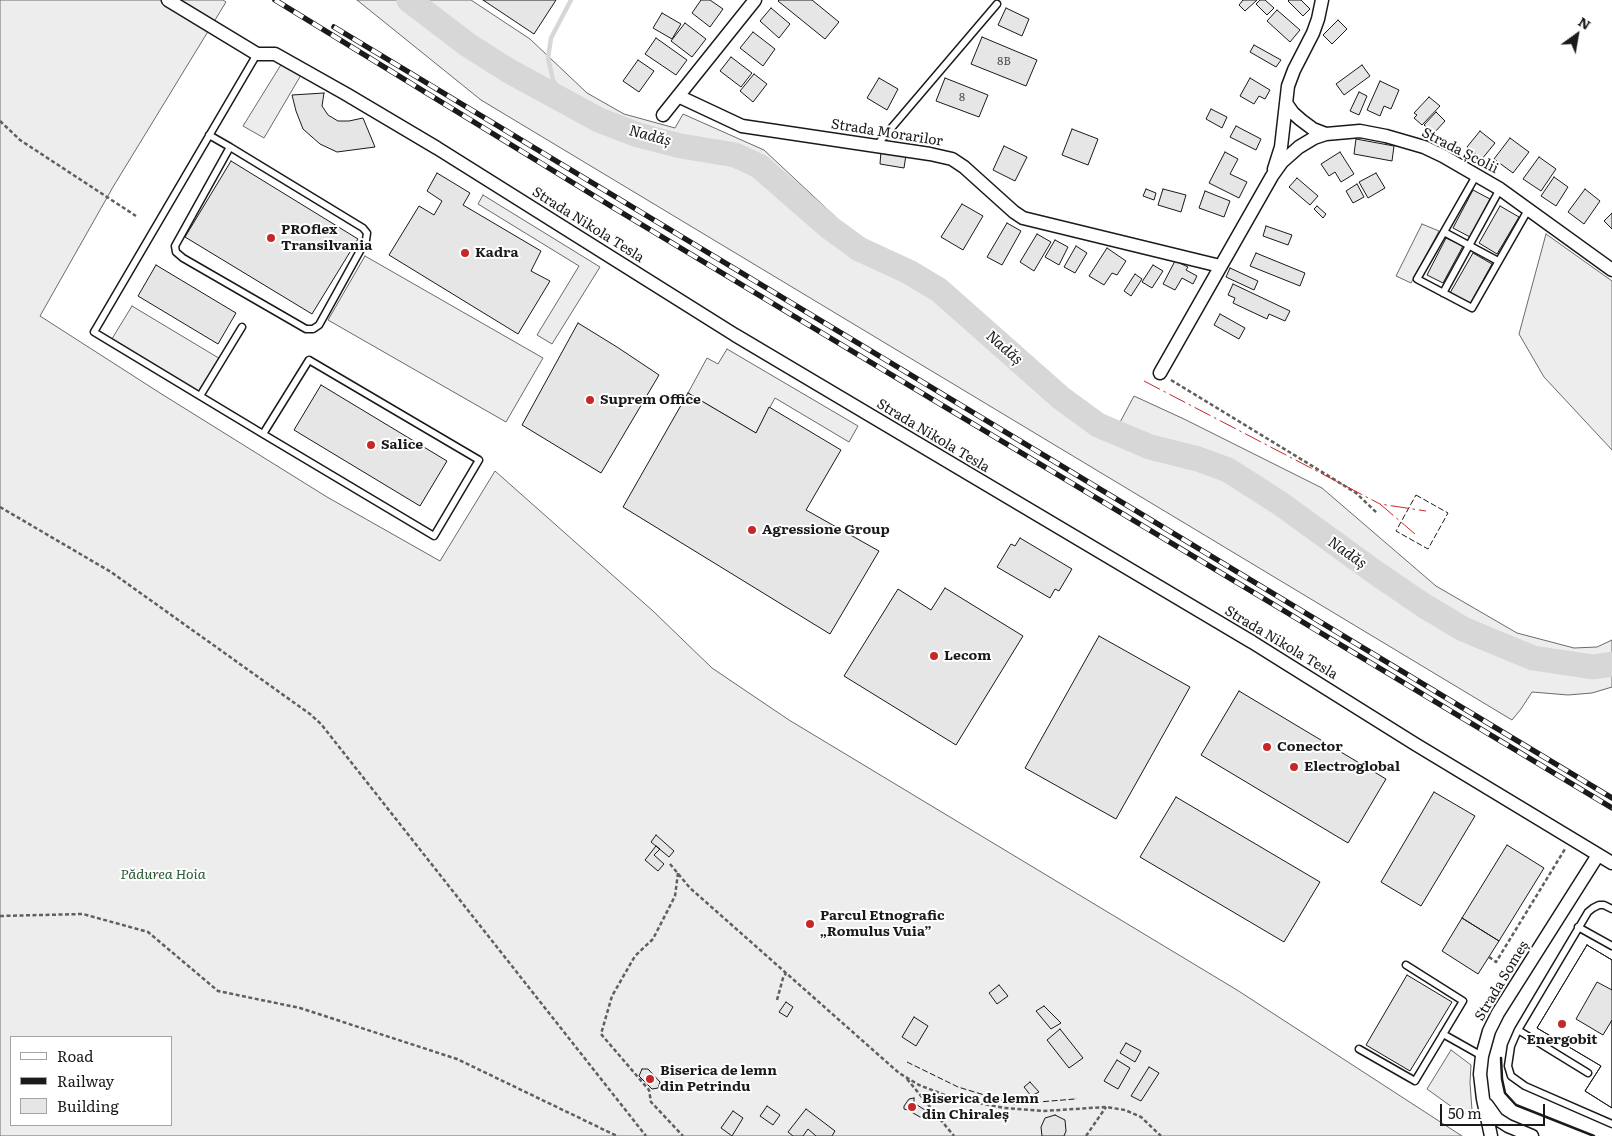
<!DOCTYPE html>
<meta charset="utf-8">
<style>
body{margin:0}
#map{position:relative;width:1612px;height:1136px;overflow:hidden;background:#fff;font-family:Literata,serif}
canvas{display:block}
.legend{position:absolute;left:10px;top:1036px;width:162px;height:90px;box-sizing:border-box;background:#fff;border:1px solid #a3a3a3;margin:0;padding:6px 9px;list-style:none;font-size:15px;color:#1a1a1a}
.legend li{display:flex;align-items:center;gap:10px;height:25px}
.legend b{width:25px;border:1px solid #a3a3a3}
.north{position:absolute;left:1552px;top:10px;width:50px;height:50px;-webkit-text-stroke:4px #fff;paint-order:stroke;rotate:32deg;font-size:14px;font-weight:700;line-height:20px;text-align:center;color:#1a1a1a}
.north::after{content:'';display:block;margin:auto;width:18px;height:22px;background:#1a1a1a;clip-path:polygon(50% 0,100% 100%,50% 72%,0 100%)}
.scale{position:absolute;left:1440px;top:1104px;width:105px;height:22px;box-sizing:border-box;border:2px solid #1a1a1a;border-top:0;padding-left:6px;font-size:15px;line-height:18px;white-space:nowrap;color:#1a1a1a;-webkit-text-stroke:4px #fff;paint-order:stroke}
</style>
<div id="map">
<canvas width="1612" height="1136"></canvas>
<ul class="legend">
<li><b style="height:6px;background:#fff"></b>Road</li>
<li><b style="height:6px;background:#1a1a1a"></b>Railway</li>
<li><b style="height:14px;background:#e6e6e6"></b>Building</li>
</ul>
<div class="north">N</div>
<div class="scale">50 m</div>
</div>
<script>
const ctx = document.querySelector('canvas').getContext('2d');
ctx.lineJoin = 'round';
function fillPath(path, color) { ctx.fillStyle = color; ctx.fill(path, 'evenodd'); }
const poly = rows => new Path2D(rows.map(r => 'M' + r).join(''));
function strokePath(path, color, width, dash) { ctx.strokeStyle = color; ctx.lineWidth = width; ctx.lineCap = dash ? 'butt' : 'round'; ctx.setLineDash(dash || []); ctx.stroke(path); }
function label(font, color, halo, rows, align = 'center') {
  ctx.font = font + ' Literata,serif'; ctx.lineWidth = 4; ctx.setLineDash([]); ctx.textBaseline = 'middle'; ctx.strokeStyle = halo; ctx.fillStyle = color; for (const [text, x, y, turn = 0] of rows) {
    ctx.save(); ctx.translate(x, y); ctx.rotate((+turn || 0) * Math.PI / 180); ctx.textAlign = isNaN(turn) ? turn : align; if (halo) ctx.strokeText(text, 0, 0); ctx.fillText(text, 0, 0); ctx.restore();
  }
}
const built = poly([
 [0,0,223,0,226,2,113,187,40,316,160,393,327,497,440,561,495,471,653,611,712,668,789,720,1237,990,1462,1136,0,1136,0,0],
 [11,1037,171,1037,171,1125,11,1125,11,1037],
 [357,0,471,0,530,39,587,93,624,114,675,128,683,114,764,150,858,238,926,274,968,303,1072,396,1091,411,1118,426,1134,396,1184,419,1322,488,1436,586,1517,633,1574,648,1597,647,1612,640,1612,687,1592,693,1568,695,1532,692,1521,709,1512,720,481,100,357,0],
 [282,63,301,75,264,138,243,126,282,63],
 [483,195,600,267,552,344,537,335,579,266,478,204,483,195],
 [1422,224,1439,231,1411,283,1396,276,1422,224],
 [1546,234,1612,281,1612,450,1544,377,1519,334,1546,234],
 [365,256,543,358,506,422,328,320,365,256],
 [132,306,222,360,200,396,110,342,132,306],
 [727,349,858,426,849,442,775,398,756,433,688,393,707,358,718,364,727,349],
 [1451,1050,1471,1065,1470,1083,1472,1110,1463,1115,1427,1089,1451,1050]
]);
fillPath(built, '#ededed');
strokePath(built, '#6a6a6a', 1);
strokePath(poly([
 [568,102,553,80,548,58,551,38,571,0]
]), '#d7d7d7', 4.5);
strokePath(poly([
 [409,0,468,45,509,71,599,120,638,135,681,146,735,155,759,166,829,227,859,249,909,272,939,290,1061,398,1098,425,1150,447,1198,459,1228,470,1281,504,1376,573,1423,605,1463,629,1533,658,1593,667,1612,664]
]), '#d7d7d7', 25);
const building = poly([
 [483,0,556,0,534,34,483,0],
 [701,0,710,0,723,9,710,27,692,13,701,0],
 [779,0,812,0,839,22,825,39,778,1,779,0],
 [1243,0,1257,0,1245,11,1239,5,1243,0],
 [1260,0,1265,0,1274,8,1267,15,1256,4,1260,0],
 [1289,0,1301,0,1310,9,1303,16,1288,1,1289,0],
 [771,8,790,24,779,38,760,21,771,8],
 [1006,8,1029,19,1022,36,998,25,1006,8],
 [1277,10,1300,30,1290,42,1267,21,1277,10],
 [662,13,681,24,672,39,653,28,662,13],
 [1338,20,1347,29,1332,44,1323,35,1338,20],
 [685,23,706,39,692,57,671,41,685,23],
 [753,32,775,49,763,66,740,48,753,32],
 [982,37,1037,60,1026,86,971,64,982,37],
 [656,38,687,60,676,75,645,54,656,38],
 [1254,45,1281,60,1276,67,1250,52,1254,45],
 [731,57,752,73,741,87,720,71,731,57],
 [638,60,654,71,639,92,623,81,638,60],
 [1362,65,1370,76,1344,95,1336,84,1362,65],
 [754,74,767,84,753,102,740,91,754,74],
 [879,78,898,89,887,110,867,98,879,78],
 [945,78,988,95,979,117,936,101,945,78],
 [1250,78,1270,90,1265,99,1259,96,1254,104,1240,96,1250,78],
 [1380,81,1399,90,1391,109,1384,106,1380,116,1367,110,1380,81],
 [1359,92,1367,96,1359,115,1350,111,1359,92],
 [324,93,322,106,328,115,338,121,349,121,363,118,375,147,337,152,320,144,303,129,296,111,292,95,324,93],
 [1429,97,1440,106,1422,125,1414,118,1417,115,1414,113,1429,97],
 [1211,109,1227,117,1222,128,1206,119,1211,109],
 [1436,112,1445,121,1434,133,1424,125,1436,112],
 [1236,126,1261,139,1256,150,1230,137,1236,126],
 [1072,129,1098,139,1088,165,1062,155,1072,129],
 [1480,131,1495,143,1482,159,1467,147,1480,131],
 [1510,138,1529,152,1513,173,1494,159,1510,138],
 [1356,139,1394,146,1392,161,1354,154,1356,139],
 [1004,146,1027,157,1015,181,993,170,1004,146],
 [881,151,906,155,904,168,880,164,881,151],
 [1225,152,1238,159,1230,174,1247,182,1239,198,1209,183,1225,152],
 [1340,152,1354,174,1341,182,1335,172,1329,176,1321,164,1340,152],
 [1539,157,1556,169,1541,191,1523,179,1539,157],
 [231,161,358,239,312,314,185,237,231,161],
 [437,173,470,193,463,205,541,251,531,271,550,281,518,334,389,255,419,206,434,215,442,201,427,191,437,173],
 [1376,173,1385,188,1368,198,1359,182,1376,173],
 [1554,177,1568,187,1556,206,1541,196,1554,177],
 [1297,178,1318,196,1310,205,1289,187,1297,178],
 [1357,184,1364,197,1353,203,1346,191,1357,184],
 [1146,189,1156,193,1154,200,1143,196,1146,189],
 [1163,189,1186,195,1181,212,1158,205,1163,189],
 [1585,189,1600,201,1584,224,1568,212,1585,189],
 [1473,190,1490,199,1470,237,1453,228,1473,190],
 [1205,191,1230,201,1224,217,1199,208,1205,191],
 [962,204,983,216,963,250,941,237,962,204],
 [1317,206,1326,214,1323,218,1314,209,1317,206],
 [1500,206,1519,217,1497,254,1479,243,1500,206],
 [1612,213,1612,229,1604,221,1612,213],
 [1007,223,1021,231,1002,265,987,257,1007,223],
 [1266,226,1292,235,1288,245,1263,236,1266,226],
 [1037,234,1051,242,1034,271,1020,262,1037,234],
 [1446,238,1463,246,1443,283,1427,275,1446,238],
 [1055,240,1068,247,1059,265,1045,257,1055,240],
 [1076,246,1087,253,1075,273,1064,267,1076,246],
 [1107,248,1126,261,1117,275,1112,273,1104,285,1089,276,1107,248],
 [1256,253,1305,273,1300,286,1250,266,1256,253],
 [1473,253,1492,264,1470,304,1450,293,1473,253],
 [1175,261,1188,267,1186,270,1197,276,1193,284,1182,278,1175,290,1163,284,1175,261],
 [156,265,236,313,218,344,138,296,156,265],
 [1153,265,1163,271,1152,288,1142,282,1153,265],
 [1230,268,1258,281,1254,290,1226,277,1230,268],
 [1135,274,1142,279,1131,296,1124,291,1135,274],
 [1233,284,1290,311,1285,321,1269,314,1267,319,1233,303,1235,298,1228,295,1233,284],
 [1220,314,1245,328,1239,339,1214,325,1220,314],
 [578,323,617,347,659,375,601,473,522,425,578,323],
 [321,385,447,461,420,506,294,430,321,385],
 [688,393,756,433,769,407,841,450,806,510,879,551,830,634,623,507,688,393],
 [1020,538,1072,569,1059,591,1055,589,1050,598,997,567,1011,544,1015,546,1020,538],
 [945,588,1023,636,956,745,844,676,898,589,931,610,945,588],
 [1099,636,1190,687,1116,819,1025,768,1099,636],
 [1239,691,1386,779,1348,843,1201,755,1239,691],
 [1434,792,1475,816,1421,906,1381,882,1434,792],
 [1176,797,1320,882,1284,942,1140,857,1176,797],
 [656,835,674,851,669,857,651,842,656,835],
 [1507,845,1544,868,1499,941,1462,918,1507,845],
 [656,846,660,849,654,855,664,864,658,871,645,860,656,846],
 [1462,918,1499,941,1478,974,1442,951,1462,918],
 [1587,945,1612,960,1612,990,1597,982,1576,1019,1603,1035,1612,1020,1612,1108,1585,1091,1601,1066,1537,1028,1587,945],
 [1587,945,1612,960,1612,1108,1585,1091,1601,1066,1537,1028,1587,945],
 [1407,975,1452,1002,1410,1071,1366,1045,1407,975],
 [999,985,1008,996,997,1004,989,993,999,985],
 [786,1002,793,1007,787,1017,779,1012,786,1002],
 [1044,1006,1061,1023,1051,1029,1036,1011,1044,1006],
 [914,1017,928,1026,916,1046,902,1037,914,1017],
 [1060,1029,1083,1058,1069,1068,1047,1040,1060,1029],
 [1126,1043,1141,1051,1135,1062,1120,1053,1126,1043],
 [1117,1060,1130,1068,1118,1089,1104,1081,1117,1060],
 [1149,1067,1159,1073,1141,1101,1131,1096,1149,1067],
 [642,1069,648,1069,660,1082,658,1088,652,1089,639,1076,642,1069],
 [1030,1082,1039,1092,1031,1096,1024,1087,1030,1082],
 [914,1098,914,1103,925,1110,924,1116,920,1117,908,1110,904,1109,904,1106,909,1099,914,1098],
 [767,1106,780,1115,773,1125,760,1116,767,1106],
 [806,1109,835,1131,832,1136,816,1136,808,1129,803,1136,793,1136,788,1132,806,1109],
 [733,1111,743,1118,732,1136,721,1128,733,1111],
 [1055,1115,1065,1120,1066,1131,1064,1136,1042,1136,1041,1127,1045,1118,1055,1115]
]);
fillPath(building, '#e6e6e6');
strokePath(building, '#1a1a1a', 1);
const service = poly([
 [209,135,230,147,363,228,367,233,366,240,319,325,313,329,306,329,183,258,176,252,175,246,230,147],
 [876,146,997,4],
 [1477,174,1417,279,1472,308,1528,210],
 [1444,232,1498,261],
 [1443,293,1500,189],
 [242,327,200,396,94,332,257,54],
 [200,396,263,434,434,536,479,460,309,360,263,434],
 [1612,909,1604,905,1599,905,1593,908,1588,912,1518,1030,1511,1046,1508,1066,1511,1076,1525,1086,1612,1124],
 [1578,927,1612,946],
 [1518,1030,1588,1073],
 [1443,1034,1482,1056],
 [1359,1049,1415,1081,1463,1001,1406,965]
]);
const minor = poly([
 [168,0,257,54,275,54,346,94,437,148,735,335,1252,642,1415,744,1612,863],
 [678,96,742,126,930,154,952,159,964,167,1014,212,1023,218,1220,266],
 [1286,103,1293,113,1301,120,1313,129,1326,134],
 [663,115,755,0],
 [1274,169,1281,147,1288,86,1294,70,1313,33,1318,19,1322,0],
 [1160,373,1272,176,1282,162,1299,147,1314,138,1326,134,1360,131,1386,136,1424,147,1443,156,1500,189,1612,270],
 [1487,1105,1497,1119,1508,1126,1532,1136],
 [1491,1136,1483,1099,1480,1074,1482,1056,1489,1031,1498,1013,1598,855]
]);
strokePath(service, '#1a1a1a', 9);
strokePath(minor, '#1a1a1a', 15);
strokePath(poly([
 [0,121,20,140,136,216],
 [1171,380,1332,478,1356,493,1377,513],
 [0,507,111,572,310,714,321,724,646,1136],
 [670,864,690,888,899,1073,919,1085,950,1097,1004,1108,1043,1111,1106,1107,1125,1110,1141,1117,1161,1136],
 [678,873,675,896,653,939,635,956,612,996,601,1034,649,1090,651,1102,683,1136],
 [0,916,83,914,148,932,218,991,300,1008,457,1059,617,1136],
 [1489,957,1496,962,1565,849],
 [777,1000,783,978,786,973],
 [907,1079,954,1136],
 [1086,1136,1106,1107]
]), '#5f5f5f', 2.5, [4, 2.5]);
strokePath(service, '#fff', 6);
strokePath(minor, '#fff', 12);
const rail = poly([
 [275,0,614,208,1612,808],
 [334,27,1612,798]
]);
strokePath(rail, '#1a1a1a', 5.5);
strokePath(rail, '#fff', 4, [11]);
strokePath(poly([
 [1416,495,1448,513,1428,549,1396,531,1416,495],
 [907,1062,958,1087,1014,1104,1075,1099,1077,1098]
]), '#1a1a1a', 1, [6, 2.5]);
strokePath(poly([
 [1501,1058,1502,1079,1505,1093,1516,1105,1594,1136]
]), '#1a1a1a', 2.5);
strokePath(poly([
 [1144,381,1380,504],
 [1415,534,1380,504,1426,511]
]), '#c62828', 1, [18, 4, 2.5, 4]);
for (const [x, y, r, color] of [
 [271,238,5,"#c62828"],
 [465,253,5,"#c62828"],
 [590,400,5,"#c62828"],
 [371,445,5,"#c62828"],
 [752,530,5,"#c62828"],
 [934,656,5,"#c62828"],
 [1267,747,5,"#c62828"],
 [1294,767,5,"#c62828"],
 [810,924,5,"#c62828"],
 [1562,1024,5,"#c62828"],
 [650,1079,5,"#c62828"],
 [912,1107,5,"#c62828"]
]) { const dot = new Path2D(); dot.arc(x, y, r, 0, 2 * Math.PI); ctx.fillStyle = color; ctx.fill(dot); strokePath(dot, '#fff', 2); }
label('11px', '#4d4d4d', null, [
 ["8B",1004,62],
 ["8",962,98]
]);
label('14px', '#1a1a1a', '#fff', [
 ["Strada Morarilor",887,133,9],
 ["Strada Școlii",1460,151,27],
 ["Strada Nikola Tesla",588,225,32],
 ["Strada Nikola Tesla",933,436,31],
 ["Strada Nikola Tesla",1281,643,31],
 ["Strada Someș",1502,981,-59]
]);
label('bold 14px', '#1a1a1a', '#fff', [
 ["PROflex",281,230],
 ["Transilvania",281,246],
 ["Kadra",475,253],
 ["Suprem Office",600,400],
 ["Salice",381,445],
 ["Agressione Group",762,530],
 ["Lecom",944,656],
 ["Conector",1277,747],
 ["Electroglobal",1304,767],
 ["Parcul Etnografic",820,916],
 ["„Romulus Vuia”",820,932],
 ["Energobit",1562,1040,"center"],
 ["Biserica de lemn",660,1071],
 ["din Petrindu",660,1087],
 ["Biserica de lemn",922,1099],
 ["din Chiraleș",922,1115]
], 'left');
label('italic 14px', '#2b5a34', '#fff', [
 ["Pădurea Hoia",163,875]
]);
label('italic 15px', '#1a1a1a', '#fff', [
 ["Nadăș",650,136,15],
 ["Nadăș",1004,348,41],
 ["Nadăș",1347,553,35]
]);
</script>
